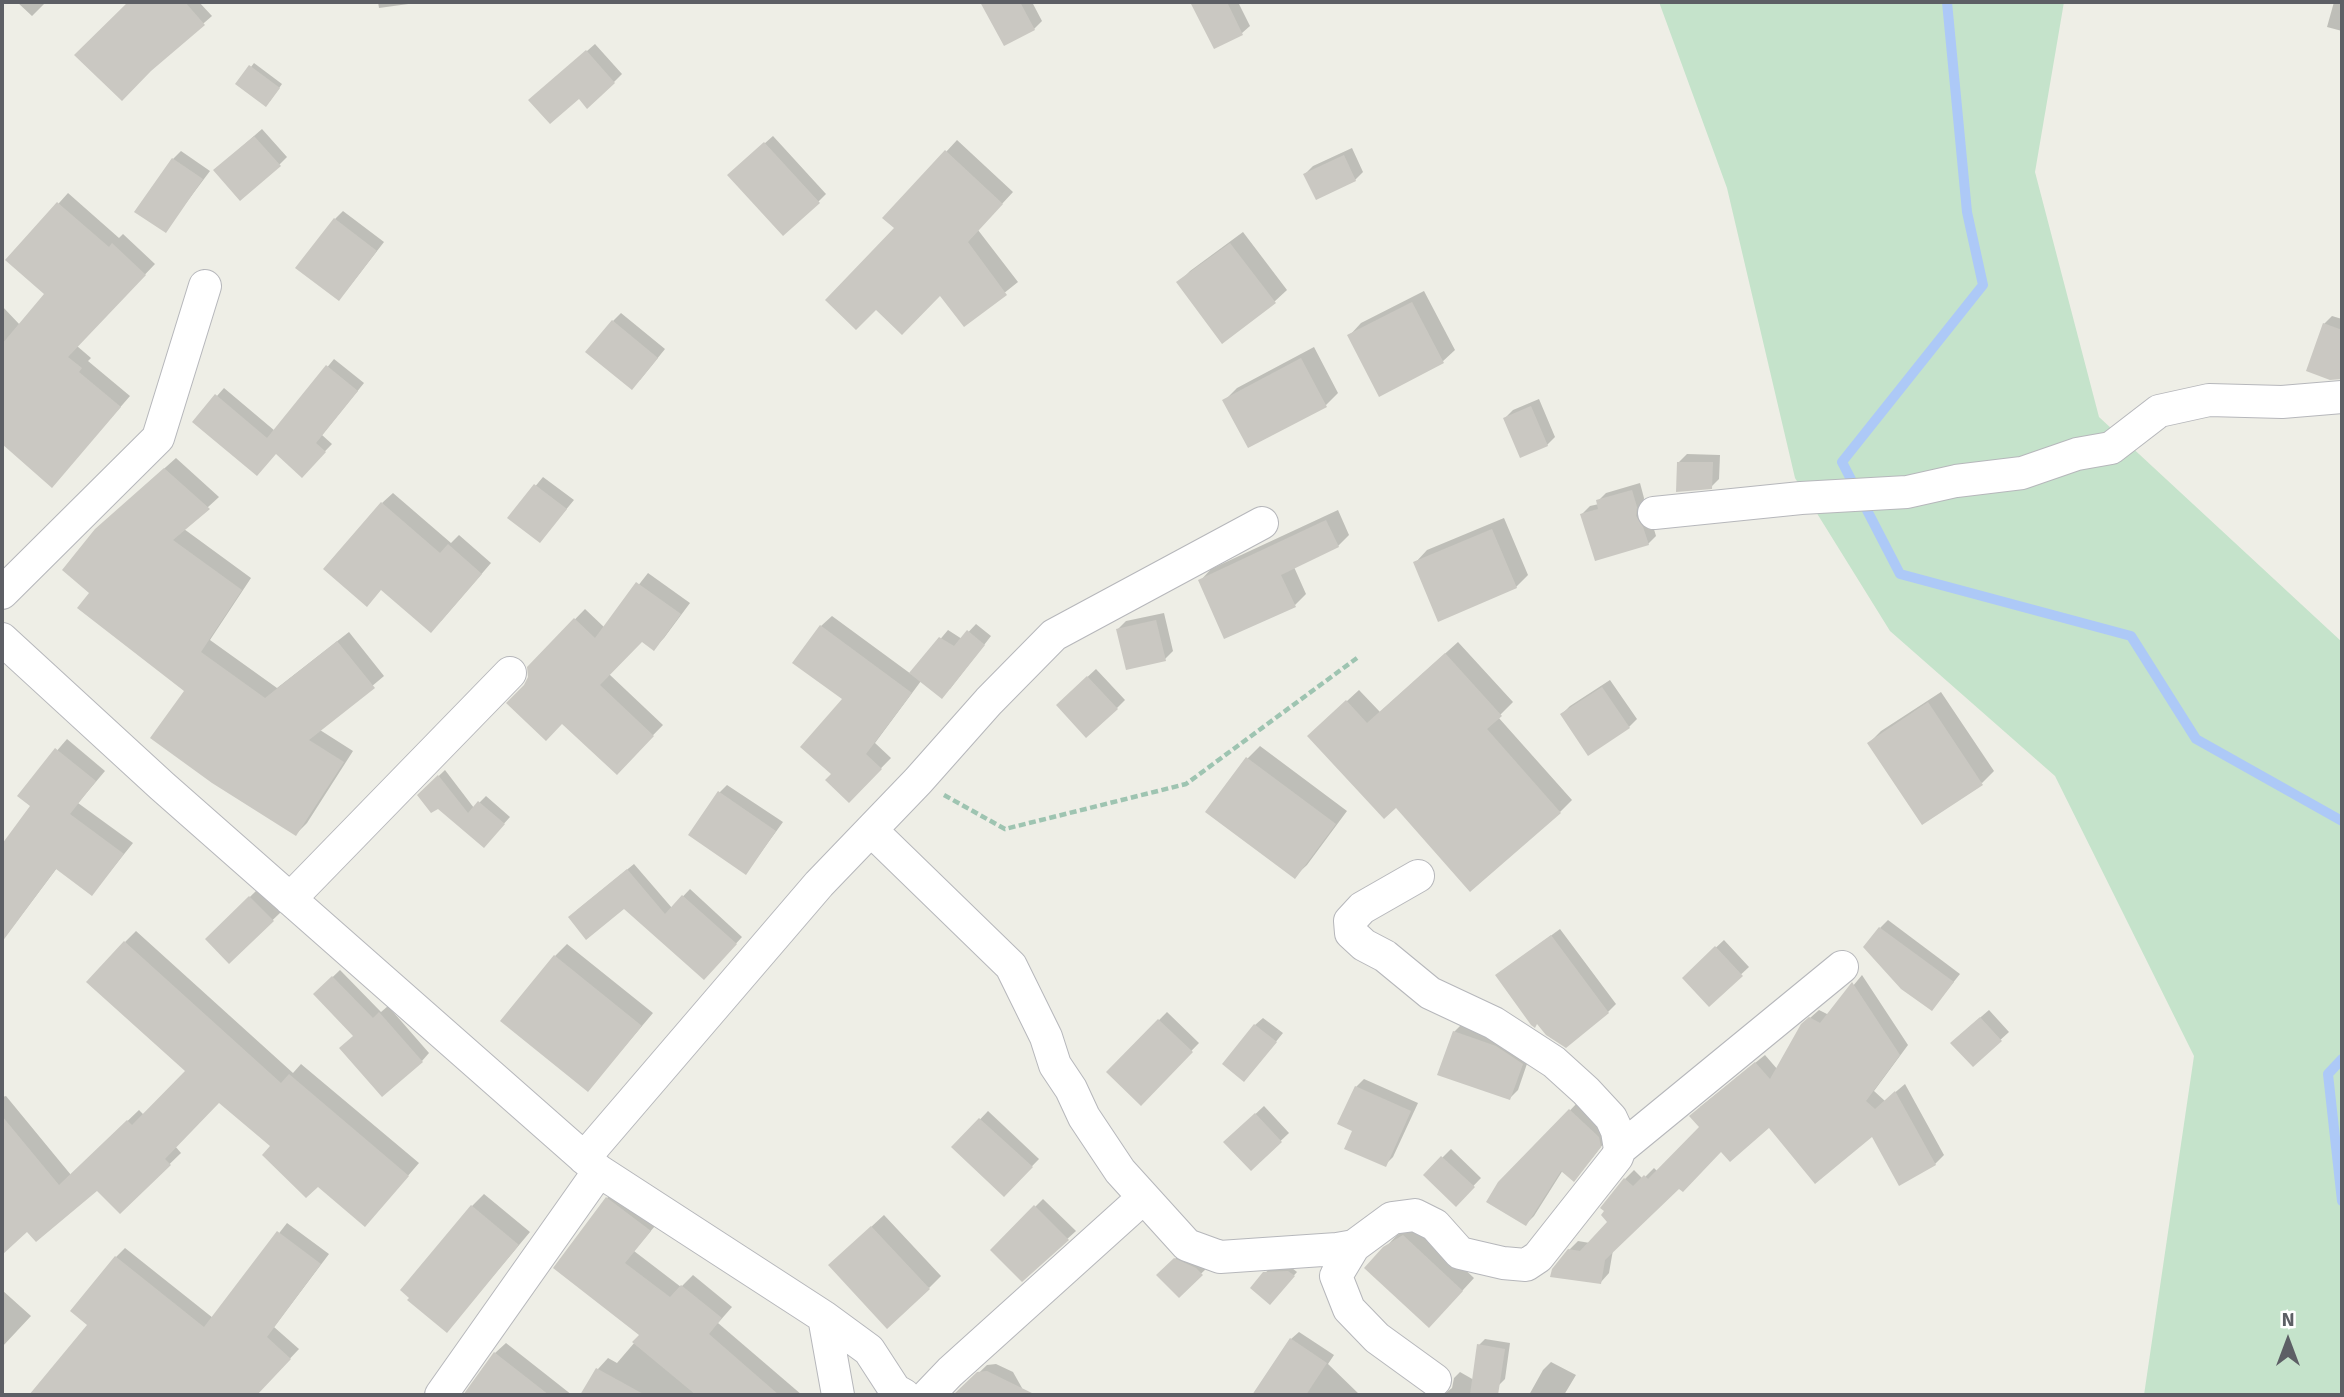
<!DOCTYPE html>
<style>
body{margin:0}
#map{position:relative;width:2344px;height:1397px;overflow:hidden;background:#eeeee6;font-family:Signika,sans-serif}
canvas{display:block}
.frame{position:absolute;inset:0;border:4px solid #5d5f65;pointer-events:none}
.north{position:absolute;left:2253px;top:1306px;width:70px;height:70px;-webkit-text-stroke:5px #fff;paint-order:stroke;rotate:0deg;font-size:19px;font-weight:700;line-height:28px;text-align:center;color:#5d5f65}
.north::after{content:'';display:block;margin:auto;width:24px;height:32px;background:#5d5f65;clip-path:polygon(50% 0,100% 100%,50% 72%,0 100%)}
</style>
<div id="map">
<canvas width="2344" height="1397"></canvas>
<div class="frame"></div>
<div class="north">N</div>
</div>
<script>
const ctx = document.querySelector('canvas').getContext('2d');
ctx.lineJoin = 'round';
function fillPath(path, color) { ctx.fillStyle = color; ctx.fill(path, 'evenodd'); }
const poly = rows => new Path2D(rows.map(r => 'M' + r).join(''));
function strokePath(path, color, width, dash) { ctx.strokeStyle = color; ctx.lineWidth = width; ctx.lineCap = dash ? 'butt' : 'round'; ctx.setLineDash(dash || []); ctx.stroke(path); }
fillPath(poly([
 [1659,2,2064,2,2035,172,2099,417,2342,642,2342,1395,2144,1395,2194,1056,2055,776,1890,631,1795,478,1727,188]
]), '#c5e3cb');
fillPath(poly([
 [17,2,46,2,32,16],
 [130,2,199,2,212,16,152,68,77,55],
 [378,2,423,2,379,8],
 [986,2,1032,2,1042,21,1034,29,984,4],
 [1192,2,1238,2,1250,26,1242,33,1215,47],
 [2334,2,2342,2,2342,31,2327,27],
 [595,44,622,74,614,82,539,93],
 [254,63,282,84,270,101,238,84],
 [262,129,287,157,279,165,223,163],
 [773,136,826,194,818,202,738,167],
 [957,140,1013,192,978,230,1018,282,964,325,940,293,876,307,896,228,946,152],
 [1352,148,1363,172,1355,180,1305,174,1313,166],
 [181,151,210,171,165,231,173,159],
 [68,193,119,238,123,234,155,264,77,346,91,358,88,361,130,396,52,486,2,443,2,306,20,325,47,294,8,260],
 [343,211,384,242,346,291,335,219],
 [1243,232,1287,290,1274,302,1178,283,1190,271],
 [1424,291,1455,350,1442,362,1349,336,1361,323],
 [621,313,665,349,640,380,613,321],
 [2332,316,2342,319,2341,377,2324,324],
 [1314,347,1338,393,1326,405,1225,400,1237,388],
 [334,359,364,383,322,435,332,444,302,475,277,452,195,421,224,388,275,431],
 [1539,399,1555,437,1547,445,1505,418,1513,410],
 [1687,454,1720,455,1719,479,1711,487,1679,462],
 [176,458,219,497,184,529,251,578,210,640,277,688,349,632,384,676,320,730,353,751,307,823,296,834,187,690,92,593,108,519],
 [543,477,574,500,540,541,509,518],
 [1640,483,1644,498,1643,507,1651,519,1656,536,1648,544,1582,514,1590,506,1599,504,1598,501,1606,493],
 [393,493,451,543,459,535,491,563,441,621,382,503],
 [1338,510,1349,535,1338,546,1294,567,1306,594,1295,605,1200,581,1211,569],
 [1504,518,1528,575,1516,587,1415,563,1427,550],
 [648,573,690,603,664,638,654,648,642,640,609,674,663,725,617,772,525,686,530,677,529,667,585,609,605,628],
 [1164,613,1173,651,1165,659,1118,629,1126,621],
 [832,616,911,674,948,630,962,639,976,624,991,636,950,689,921,681,875,743,891,758,849,801,833,774,844,699,821,626],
 [1458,642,1513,702,1498,717,1572,800,1560,812,1322,724,1359,690,1380,712],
 [1096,669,1125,700,1117,708,1066,697],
 [1610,680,1637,719,1629,727,1562,714,1570,706],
 [1941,692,1994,771,1982,783,1869,743,1881,731],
 [67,739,105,771,78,803,133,843,92,894,57,868,2,941,2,847,32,806,19,795],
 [1260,746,1347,811,1307,865,1294,877,1207,812,1248,758],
 [445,770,474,808,486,796,510,817,490,839,419,795],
 [727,785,783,822,746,873,719,793],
 [634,864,672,908,690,889,742,937,711,971,625,907,577,910],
 [258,889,281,912,230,961,207,939],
 [1888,920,1960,974,1932,1009,1880,928],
 [1560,929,1616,1004,1608,1012,1497,975],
 [136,931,293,1073,301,1064,419,1163,376,1213,273,1146,219,1101,175,1146,181,1153,120,1212,97,1188,27,1229,2,1253,2,1097,6,1096,71,1175,139,1110,144,1115,188,1071,125,942],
 [1724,940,1749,967,1709,1004,1692,970],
 [567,944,653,1013,588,1090,555,956],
 [340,970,381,1012,388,1006,429,1053,422,1061,355,1035,315,994],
 [1862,975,1908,1045,1874,1091,1885,1101,1905,1084,1944,1155,1935,1164,1873,1135,1770,1125,1722,1150,1679,1186,1613,1250,1609,1273,1601,1282,1569,1250,1578,1241,1590,1243,1610,1222,1607,1211,1603,1207,1625,1179,1634,1170,1643,1179,1654,1168,1658,1172,1702,1127,1700,1107,1765,1055,1778,1070,1802,1025,1819,1010,1829,1015],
 [1989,1010,2009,1032,1973,1065,1960,1035],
 [1167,1012,1199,1043,1141,1103,1108,1072],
 [1263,1018,1283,1033,1252,1071,1255,1025],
 [1462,1024,1530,1055,1518,1090,1510,1098,1454,1032],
 [1364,1079,1418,1103,1393,1157,1385,1165,1354,1130,1339,1124,1356,1087],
 [1578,1102,1608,1138,1581,1172,1563,1170,1534,1216,1526,1224,1500,1184],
 [1264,1106,1289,1133,1251,1169,1234,1134],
 [988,1111,1039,1159,1004,1195,954,1147],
 [1451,1149,1481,1178,1456,1204,1425,1175],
 [618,1188,660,1220,634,1251,681,1287,693,1275,732,1307,718,1323,802,1395,582,1395,598,1369,608,1358,617,1363,641,1335,607,1198],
 [484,1194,530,1232,458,1318,472,1206],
 [1043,1199,1076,1231,1022,1280,992,1250],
 [884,1215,941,1276,929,1288,843,1253],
 [287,1223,329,1254,274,1327,299,1349,269,1381,256,1386,248,1395,154,1395,132,1375,115,1395,53,1395,40,1385,90,1324,116,1257,125,1248,213,1318],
 [1416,1224,1474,1278,1441,1314,1384,1249,1397,1235],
 [1183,1251,1209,1266,1179,1295,1159,1275],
 [1292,1268,1297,1272,1269,1303,1252,1288,1268,1270],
 [2,1290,31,1316,2,1347],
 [1299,1332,1334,1355,1328,1364,1360,1395,1254,1395,1291,1339],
 [1485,1339,1510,1343,1505,1379,1499,1385,1493,1382,1485,1395,1443,1395,1452,1388,1454,1378,1460,1372,1474,1380,1479,1345],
 [506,1343,572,1395,465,1395,495,1353],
 [1551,1362,1576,1375,1564,1395,1529,1395,1543,1370],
 [996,1364,1013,1372,1022,1388,1022,1395,956,1395,987,1365]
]), '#0003');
strokePath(poly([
 [1947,2,1967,212,1983,285,1842,462,1900,574,2131,636,2196,739,2342,821],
 [2342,1059,2328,1074,2342,1201]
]), '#adc9f7', 10);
fillPath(poly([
 [128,2,185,2,205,25,151,71,122,101,74,55],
 [980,2,1020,2,1035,30,1004,46],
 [1190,2,1227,2,1243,35,1214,49],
 [586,50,615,83,587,109,579,99,550,124,528,100],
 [249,65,280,88,266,107,235,84],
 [254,136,281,166,240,201,213,170],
 [764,142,820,203,783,236,727,175],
 [945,150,1003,204,968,242,1007,295,964,327,940,296,902,335,876,310,856,330,825,300,894,228,882,218],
 [1344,155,1356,181,1316,200,1303,174],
 [172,158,203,179,166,233,134,212],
 [57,202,109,247,112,243,146,275,68,357,82,368,79,372,121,407,52,488,2,444,2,344,44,294,5,260],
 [334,218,377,251,339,301,295,268],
 [1230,243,1276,303,1222,344,1176,282],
 [1412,302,1444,363,1379,397,1347,335],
 [612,320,658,358,632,390,585,352],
 [2323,323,2342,330,2342,379,2330,380,2306,371],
 [1301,358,1327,407,1248,448,1222,400],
 [326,365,358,391,316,443,326,452,302,478,276,454,257,476,192,422,215,394,267,438],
 [1531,406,1548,446,1520,458,1503,418],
 [1677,462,1713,462,1712,489,1676,492],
 [164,468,210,509,173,540,242,590,201,652,265,698,337,641,375,688,309,740,344,762,296,836,212,783,150,738,184,691,77,608,89,593,62,570,95,529],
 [534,484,567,509,540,543,507,518],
 [1632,490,1637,507,1636,516,1643,527,1649,545,1595,561,1580,514,1598,509,1596,500],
 [381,502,440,553,448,544,482,574,431,633,381,590,367,607,323,569],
 [1326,520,1339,547,1281,575,1296,607,1224,639,1198,580],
 [1492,529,1517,588,1438,622,1413,562],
 [636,582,681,614,654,651,642,642,600,685,654,736,617,775,562,724,546,741,506,703,524,685,528,677,527,667,574,618,595,638],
 [1156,620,1166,661,1126,670,1116,629],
 [820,625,912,693,866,754,882,769,849,803,825,780,831,774,800,747,842,699,792,663],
 [967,630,985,645,942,699,909,673,939,637,954,646],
 [1445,653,1502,716,1487,729,1561,813,1470,892,1396,808,1384,819,1307,736,1346,700,1367,723],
 [1087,676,1118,709,1086,738,1056,705],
 [1602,687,1630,728,1588,756,1560,714],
 [1928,702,1983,785,1922,825,1867,743],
 [55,748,96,781,70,814,124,854,92,896,56,869,2,942,2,844,30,806,17,796],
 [1246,757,1336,824,1295,879,1205,812],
 [438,775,468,813,478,801,505,824,484,848,438,809,431,813,417,795],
 [718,791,776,831,746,875,688,835],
 [627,869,665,914,682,895,737,944,704,980,624,909,586,940,568,917],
 [249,896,274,921,229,964,205,939],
 [1879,927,1954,982,1932,1011,1901,989,1863,947],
 [1551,935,1609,1013,1566,1048,1546,1035,1537,1024,1535,1028,1531,1025,1495,975],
 [124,941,281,1083,289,1074,409,1176,365,1227,318,1187,306,1198,262,1155,270,1146,219,1103,165,1159,171,1165,120,1214,97,1191,36,1242,27,1232,2,1255,2,1116,59,1185,127,1120,132,1125,185,1071,86,982],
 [1715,946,1743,976,1709,1007,1682,978],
 [554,955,642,1026,588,1092,500,1021],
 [332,976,373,1018,379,1012,423,1062,382,1097,339,1048,353,1036,313,994],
 [1852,982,1900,1055,1866,1101,1875,1109,1895,1091,1936,1165,1899,1186,1872,1137,1815,1184,1769,1128,1730,1162,1721,1152,1683,1192,1679,1189,1605,1260,1601,1284,1550,1277,1552,1269,1568,1249,1580,1251,1607,1222,1601,1215,1604,1211,1600,1208,1624,1178,1633,1186,1644,1175,1648,1179,1699,1127,1689,1116,1755,1062,1770,1079,1801,1024,1809,1017,1820,1023],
 [1980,1017,2002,1041,1973,1067,1950,1043],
 [1158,1019,1193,1052,1141,1106,1106,1072],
 [1254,1024,1277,1042,1244,1082,1222,1064],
 [1453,1031,1496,1046,1523,1064,1510,1100,1437,1075],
 [1355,1086,1411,1111,1386,1167,1344,1149,1352,1131,1337,1124],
 [1569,1109,1599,1137,1601,1147,1574,1182,1561,1171,1526,1226,1486,1202,1498,1182],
 [1255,1113,1282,1142,1251,1171,1223,1142],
 [979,1118,1033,1167,1004,1197,951,1147],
 [1441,1156,1475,1187,1456,1207,1423,1175],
 [606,1197,651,1231,625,1263,670,1297,681,1285,722,1318,709,1334,779,1395,696,1395,632,1342,639,1335,553,1268],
 [471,1205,519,1245,447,1333,407,1300,409,1298,400,1290],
 [1034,1205,1069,1240,1022,1282,990,1250],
 [871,1226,930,1289,887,1329,828,1265],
 [277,1231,321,1264,267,1337,291,1359,257,1395,29,1395,87,1325,70,1311,115,1256,204,1327],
 [1403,1235,1463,1291,1429,1328,1364,1268,1383,1247],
 [1174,1258,1196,1268,1203,1275,1179,1298,1156,1275],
 [1288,1271,1295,1276,1270,1305,1250,1288,1263,1272],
 [1290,1338,1327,1363,1306,1395,1252,1395],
 [1477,1344,1505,1349,1498,1395,1470,1395],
 [494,1352,549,1395,463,1395],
 [596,1368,645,1395,580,1395],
 [987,1371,1036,1395,953,1395,977,1372]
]), '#cac8c2');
const minor = poly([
 [1654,513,1801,498,1907,492,1956,481,2022,473,2077,454,2111,448,2159,411,2209,400,2282,402,2342,397],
 [2,593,158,438,205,286],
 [2,639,162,786,599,1171,824,1317,869,1350,895,1390,904,1395],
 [871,830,1011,966,1046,1037,1055,1065,1071,1089,1084,1117,1120,1171,1187,1245,1220,1257,1337,1249,1354,1246,1392,1218,1415,1215,1435,1225,1460,1253,1503,1263,1526,1265,1538,1257,1617,1157,1620,1149,1617,1131,1611,1118,1586,1091,1554,1062,1494,1023,1430,993,1385,956,1364,945,1351,933,1350,921,1362,908,1418,876],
 [290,899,510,673],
 [1620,1149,1842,967],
 [584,1158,819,884,918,781,989,701,1054,635,1262,523],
 [1354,1246,1336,1276,1349,1309,1377,1338,1435,1380],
 [824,1317,838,1395],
 [441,1395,599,1171],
 [928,1395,950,1372,1143,1198]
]);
strokePath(minor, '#b6b7bb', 34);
strokePath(poly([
 [944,795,1005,829,1186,784,1357,658]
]), '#9ec4b1', 4.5, [7, 3.5]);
strokePath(minor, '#fff', 32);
</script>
